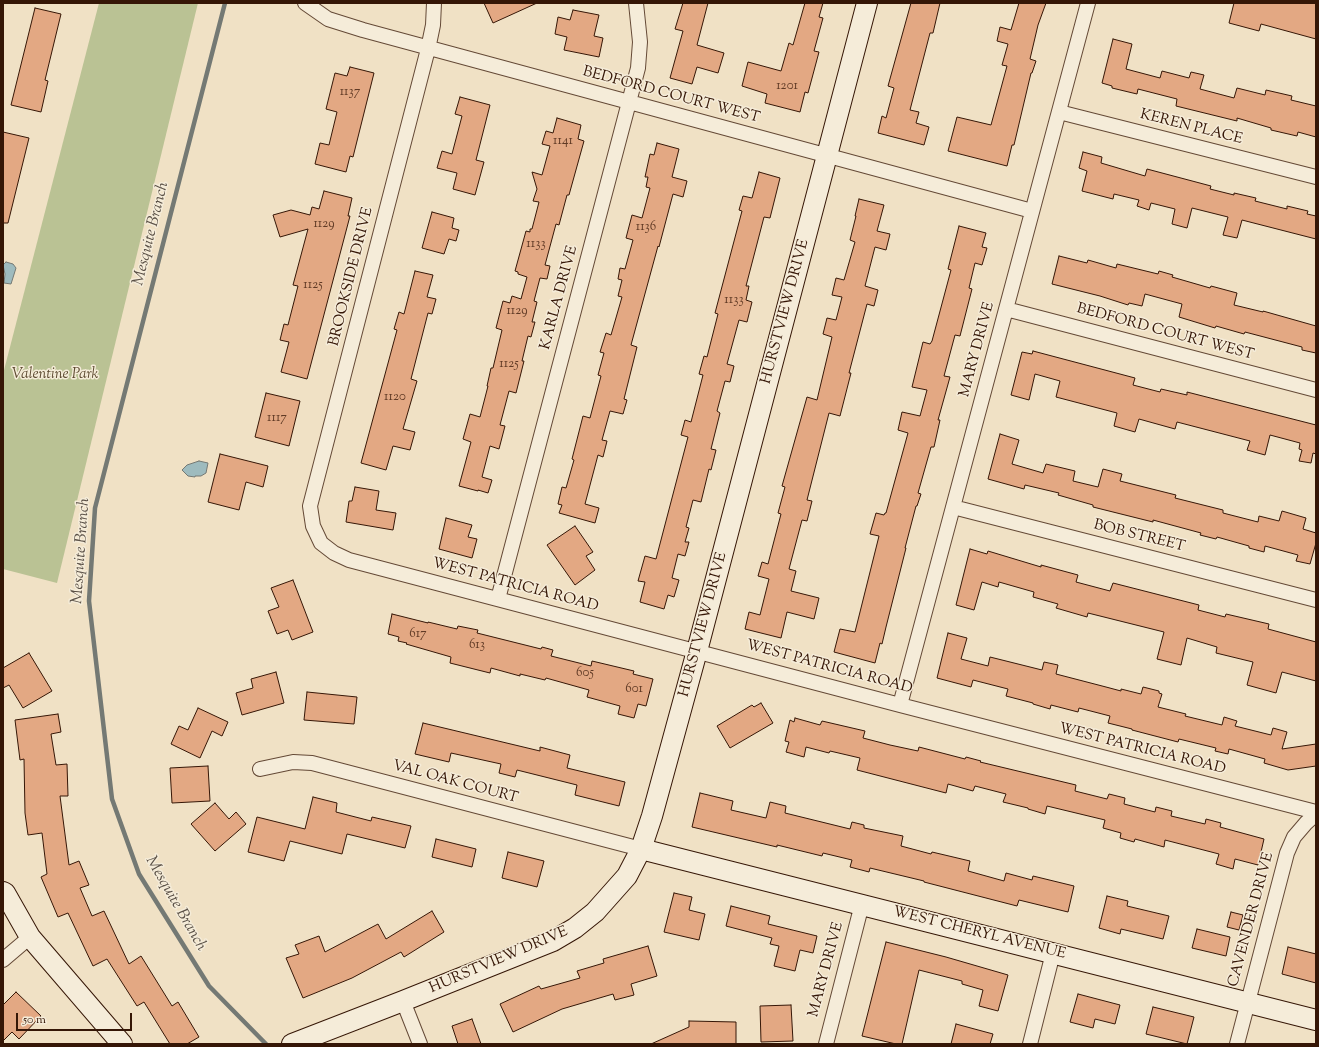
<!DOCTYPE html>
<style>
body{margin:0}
#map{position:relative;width:1319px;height:1047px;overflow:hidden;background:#f0e1c5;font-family:"Sorts Mill Goudy",serif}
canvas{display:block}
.frame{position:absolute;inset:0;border:4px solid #351606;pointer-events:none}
.scale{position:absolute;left:16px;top:1013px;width:116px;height:18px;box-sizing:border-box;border:2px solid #351606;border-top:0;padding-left:5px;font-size:12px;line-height:14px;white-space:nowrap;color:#351606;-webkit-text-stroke:3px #f5ecd9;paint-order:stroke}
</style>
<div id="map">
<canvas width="1319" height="1047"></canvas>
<div class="frame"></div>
<div class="scale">50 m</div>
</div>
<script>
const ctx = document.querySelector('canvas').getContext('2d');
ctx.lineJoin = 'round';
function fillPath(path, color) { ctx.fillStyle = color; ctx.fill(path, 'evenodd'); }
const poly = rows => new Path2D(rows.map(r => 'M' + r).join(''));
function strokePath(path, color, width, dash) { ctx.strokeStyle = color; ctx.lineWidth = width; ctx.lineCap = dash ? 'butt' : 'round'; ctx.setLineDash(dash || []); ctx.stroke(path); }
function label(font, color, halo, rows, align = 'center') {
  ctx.font = font + ' "Sorts Mill Goudy",serif'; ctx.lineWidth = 3; ctx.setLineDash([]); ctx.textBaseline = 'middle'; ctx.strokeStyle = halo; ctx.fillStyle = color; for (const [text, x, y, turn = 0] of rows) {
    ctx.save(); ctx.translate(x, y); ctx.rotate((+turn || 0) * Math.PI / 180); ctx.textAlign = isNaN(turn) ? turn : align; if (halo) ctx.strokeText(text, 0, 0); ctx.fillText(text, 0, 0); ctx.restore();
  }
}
fillPath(poly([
 [99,3,198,3,57,583,3,569,3,374]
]), '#bac294');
const water = poly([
 [6,262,13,264,16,268,11,284,4,283,5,274,3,265,6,262],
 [199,461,208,463,206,473,201,476,195,476,195,477,188,476,182,470,187,465,199,461]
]);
fillPath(water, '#9ebbbe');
strokePath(water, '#747974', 1);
strokePath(poly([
 [225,3,95,508,89,601,112,799,139,874,209,986,266,1044]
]), '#747974', 4.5);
const building = poly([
 [484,3,537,3,493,23,484,3],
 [683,3,708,3,697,45,724,53,718,73,697,67,692,84,670,78,683,31,675,29,683,3],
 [805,3,823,3,819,17,823,18,814,51,819,52,808,93,805,92,800,112,765,103,767,94,742,86,748,62,781,71,789,43,793,45,805,3],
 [911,3,940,3,933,33,930,33,910,110,919,112,916,123,929,127,924,145,878,133,882,116,886,118,894,88,888,86,911,3],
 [1019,3,1046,3,1038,25,1030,59,1036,61,1032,73,1031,73,1014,145,1012,145,1007,166,948,151,957,117,991,125,1007,66,1002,65,1008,44,997,41,1000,27,1011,30,1019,3],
 [1234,3,1316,3,1316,39,1261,24,1259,31,1229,23,1234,3],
 [35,8,61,14,45,80,48,81,41,112,11,105,35,8],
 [573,10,599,15,594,36,603,38,599,57,564,50,567,37,555,34,558,17,570,20,573,10],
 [1113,39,1132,44,1126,69,1160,78,1162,71,1189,78,1191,72,1204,75,1200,89,1234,98,1237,88,1265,95,1266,90,1292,96,1291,100,1316,106,1316,137,1298,132,1297,136,1271,130,1271,128,1237,118,1237,121,1176,106,1177,99,1138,89,1137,94,1112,88,1112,86,1102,83,1113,39],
 [350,67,374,73,353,157,350,156,346,172,315,164,320,143,329,145,337,112,326,109,335,73,347,76,350,67],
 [460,97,490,105,476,160,484,162,475,195,453,189,457,173,437,168,442,151,452,154,462,116,455,114,460,97],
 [557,118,581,125,578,139,584,141,569,195,567,195,559,225,556,224,545,265,550,266,547,279,540,278,534,301,537,302,532,322,535,322,531,337,528,336,522,361,524,361,516,393,509,391,500,425,505,426,499,449,490,446,482,477,492,480,488,493,478,490,478,491,459,486,471,442,463,439,470,414,480,417,488,386,487,386,491,368,493,368,502,330,496,328,503,301,510,303,512,296,521,299,527,277,518,274,518,272,515,271,526,231,530,232,530,229,532,229,539,202,533,201,537,189,532,172,542,175,550,146,542,144,546,131,553,133,557,118],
 [3,132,29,138,8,223,3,223,3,132],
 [657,143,679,149,672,177,687,181,683,197,673,194,659,247,658,246,631,345,637,347,624,399,627,400,623,414,610,411,602,440,607,441,603,457,598,455,585,504,599,508,595,523,559,513,562,505,558,504,562,487,566,488,574,460,572,459,583,416,590,418,601,376,598,375,604,353,600,352,606,333,611,335,622,297,618,296,622,280,618,279,620,268,625,269,633,240,626,238,632,215,642,218,650,188,646,187,648,177,645,177,650,154,654,155,657,143],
 [1083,152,1102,157,1101,163,1145,176,1147,169,1211,186,1210,189,1234,195,1234,193,1256,198,1255,201,1287,209,1287,206,1308,211,1307,214,1316,216,1316,239,1242,220,1237,238,1223,235,1228,217,1192,208,1187,228,1172,224,1175,209,1151,203,1149,210,1137,206,1139,200,1114,194,1113,199,1082,191,1087,171,1079,168,1083,152],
 [759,172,780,178,770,218,764,217,746,286,749,286,746,300,752,302,747,322,739,320,727,364,734,366,730,382,725,381,717,411,720,413,711,449,716,450,711,470,709,469,701,502,693,500,686,527,689,528,685,542,689,542,685,556,678,554,672,578,679,580,674,597,668,595,664,609,640,602,645,582,638,581,645,556,656,559,688,437,681,435,685,420,691,422,703,375,699,374,704,356,707,357,718,314,715,313,742,211,739,210,743,196,752,198,759,172],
 [324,191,352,198,348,216,350,216,307,379,281,372,289,342,280,340,284,324,288,325,298,286,293,285,308,229,280,237,273,215,291,210,310,215,312,207,319,209,324,191],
 [859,199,884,205,877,231,890,234,886,250,875,247,865,286,878,290,874,306,867,304,849,373,851,373,840,416,829,413,807,500,812,501,807,521,802,520,789,569,796,571,791,591,819,598,814,619,787,612,781,638,745,629,749,612,760,615,769,579,758,576,762,562,768,564,781,514,778,513,785,487,782,486,807,397,817,400,832,337,823,334,827,318,836,320,842,297,832,295,836,278,844,280,855,242,850,240,856,216,855,216,859,199],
 [432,212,454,218,452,228,459,230,456,241,449,239,444,254,422,248,432,212],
 [959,226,986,233,982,247,987,248,982,265,975,263,969,288,972,289,960,336,955,335,944,376,950,377,938,420,940,420,934,447,931,447,918,493,921,494,917,506,916,506,905,548,906,548,886,627,882,644,880,643,875,663,834,652,840,629,855,632,879,536,870,534,876,513,884,515,885,513,886,513,908,433,898,430,902,412,920,416,927,390,912,387,923,342,930,344,932,341,951,270,948,269,959,226],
 [1059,256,1087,263,1088,260,1116,268,1117,264,1158,274,1159,271,1173,275,1172,277,1210,288,1211,286,1237,293,1234,305,1263,312,1263,311,1316,326,1316,353,1302,350,1302,347,1245,332,1244,334,1216,326,1215,328,1179,317,1182,304,1145,294,1142,306,1129,303,1128,305,1100,296,1052,284,1059,256],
 [415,271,433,275,427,297,436,299,432,314,428,313,411,379,417,381,403,429,415,432,410,450,393,446,386,470,361,463,397,330,394,329,399,312,404,314,415,271],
 [1033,351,1135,378,1133,385,1160,392,1161,389,1187,395,1187,392,1316,425,1316,454,1313,453,1311,463,1299,461,1302,450,1299,449,1300,443,1270,435,1265,455,1247,450,1250,441,1177,422,1175,429,1139,419,1135,432,1114,426,1117,413,1056,397,1060,381,1035,374,1029,400,1011,395,1022,352,1032,354,1033,351],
 [266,393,300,401,289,446,255,437,266,393],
 [1000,434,1019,440,1012,464,1043,473,1046,464,1075,471,1073,481,1098,487,1103,469,1122,474,1120,481,1176,495,1175,498,1223,510,1223,513,1258,522,1259,516,1279,521,1282,511,1306,518,1303,529,1316,533,1316,543,1310,564,1296,561,1298,555,1265,546,1264,552,1249,548,1249,546,1217,537,1216,539,1200,535,1201,533,1153,520,1153,522,1093,507,1093,505,1058,495,1059,493,1025,485,1024,489,988,479,1000,434],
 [220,454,268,466,263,487,246,482,239,510,208,502,220,454],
 [355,487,379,491,376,510,396,513,393,530,346,522,349,501,352,501,355,487],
 [446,518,472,525,468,537,477,539,472,558,439,549,446,518],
 [575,526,593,552,586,556,595,570,575,585,547,545,575,526],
 [970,549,987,554,988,551,1041,567,1041,565,1078,575,1076,582,1110,591,1113,583,1199,605,1198,610,1225,617,1226,614,1269,624,1268,629,1316,642,1316,681,1282,672,1276,693,1247,685,1253,662,1216,653,1217,647,1187,638,1181,665,1157,659,1164,632,1088,613,1087,617,1056,608,1058,604,1033,597,1034,592,999,582,998,587,982,582,974,610,956,605,970,549],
 [293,580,313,632,292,640,288,630,277,634,268,611,279,607,271,588,293,580],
 [392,614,428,623,428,622,457,629,458,626,478,630,477,633,541,649,542,647,553,650,551,656,591,666,592,661,634,671,633,674,653,679,646,706,638,704,634,718,618,714,620,706,587,697,589,690,546,678,545,680,520,674,520,676,491,668,490,673,450,663,451,657,406,644,407,643,398,641,399,637,388,634,392,614],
 [948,633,967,638,961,659,988,666,990,657,1042,670,1044,662,1058,665,1056,674,1106,687,1121,691,1121,689,1141,694,1143,687,1159,691,1159,693,1162,694,1158,707,1186,714,1185,716,1222,725,1224,717,1237,721,1235,726,1271,735,1273,728,1287,732,1282,749,1316,744,1316,766,1288,770,1264,763,1265,759,1229,749,1228,754,1215,751,1216,748,1179,739,1178,742,1132,730,1132,729,1108,723,1110,716,1079,708,1078,712,1051,705,1050,709,1033,704,1033,703,1006,696,1008,689,973,680,971,687,937,678,948,633],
 [29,653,52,691,23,708,9,685,3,688,3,668,29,653],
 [276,672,284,703,242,715,236,693,253,688,251,679,276,672],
 [307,692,357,697,354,724,304,720,307,692],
 [761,703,773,723,730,748,717,726,752,705,754,707,761,703],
 [198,708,228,722,222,736,212,731,200,758,171,744,179,726,188,730,198,708],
 [58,714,61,732,51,734,56,765,67,764,68,796,60,796,69,865,79,861,89,885,80,888,92,916,104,911,129,964,141,956,172,1006,178,1002,199,1037,187,1044,170,1044,144,1002,137,1006,107,959,93,966,68,913,58,917,41,877,47,874,42,833,28,835,25,813,24,759,20,760,15,720,58,714],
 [795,718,820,725,822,721,865,731,863,738,890,745,918,751,919,747,965,759,966,757,981,761,980,762,1076,785,1075,791,1107,799,1109,794,1125,798,1124,804,1155,812,1156,807,1172,811,1171,816,1205,824,1206,819,1221,823,1220,827,1264,839,1258,865,1235,859,1233,869,1216,864,1219,854,1165,840,1164,847,1135,839,1134,842,1120,838,1121,833,1103,828,1105,820,1047,806,1045,814,1028,809,1028,808,1003,802,1006,794,975,786,973,791,948,784,946,793,857,770,860,758,830,751,829,753,806,747,804,757,786,752,789,742,785,741,790,720,794,722,795,718],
 [423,723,540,751,540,747,570,755,567,768,625,782,619,806,575,795,577,785,517,770,515,777,499,773,501,764,451,753,449,762,415,754,423,723],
 [208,766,210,801,172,803,170,768,208,766],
 [700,793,733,801,731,810,766,818,770,802,786,806,785,813,850,829,852,822,864,825,864,828,903,836,901,846,931,854,932,852,970,861,968,871,1004,881,1006,873,1032,880,1033,876,1074,886,1068,912,1019,900,1017,906,924,882,924,881,870,868,869,872,850,867,852,860,823,853,822,856,777,845,777,847,692,827,700,793],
 [313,797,337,803,336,812,371,821,372,817,411,826,405,848,347,834,342,854,290,841,284,861,248,852,257,817,305,829,313,797],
 [215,803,229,819,236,812,246,824,215,851,191,824,215,803],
 [436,839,476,849,472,867,432,857,436,839],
 [508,852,544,861,537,887,502,878,508,852],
 [674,893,692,897,689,910,705,914,699,940,664,932,674,893],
 [1107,896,1128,901,1127,906,1169,916,1163,939,1121,929,1120,934,1099,928,1107,896],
 [731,906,770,916,768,924,817,936,813,953,800,950,795,971,774,966,779,946,770,944,772,938,726,926,731,906],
 [432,911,444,932,404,957,401,952,352,978,303,998,286,958,299,954,295,945,319,936,325,952,378,924,386,939,432,911],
 [1231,912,1243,915,1239,930,1227,927,1231,912],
 [1197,929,1230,937,1226,956,1192,948,1197,929],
 [886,942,946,957,1008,975,998,1011,979,1006,983,990,962,984,962,981,919,970,902,1044,896,1044,862,1036,886,942],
 [648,946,657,976,631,984,634,995,615,1000,613,994,562,1009,513,1032,500,1004,539,986,541,989,580,978,577,971,604,963,603,959,648,946],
 [1288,947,1316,954,1316,983,1282,974,1288,947],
 [16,992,41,1016,19,1039,12,1032,3,1041,3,1005,16,992],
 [1078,994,1120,1005,1115,1024,1095,1019,1093,1028,1070,1022,1078,994],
 [791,1005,793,1041,761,1042,760,1006,791,1005],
 [1153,1007,1194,1017,1187,1044,1146,1034,1153,1007],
 [472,1019,481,1044,458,1044,452,1026,472,1019],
 [689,1021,736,1022,736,1044,651,1044,689,1027,689,1021],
 [956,1024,993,1034,990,1044,951,1044,956,1024]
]);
fillPath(building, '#e3a883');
strokePath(building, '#351606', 1);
const street = poly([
 [305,3,328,19,363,30,1032,211],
 [434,3,433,25,428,49,310,506,313,526,321,543,334,553,349,560,900,705,1316,812],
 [1059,112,1316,177],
 [1006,309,1316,390],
 [953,507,1316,600],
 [498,599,638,68,640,42,636,3],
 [900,705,1088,3],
 [260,769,293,762,312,763,641,849],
 [3,960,30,937],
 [403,1001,420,1044],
 [826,1044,862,904],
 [1030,1044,1053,953],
 [1237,1044,1287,853,1294,837,1306,823,1316,814]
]);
const secondary = poly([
 [641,849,1316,1020],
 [3,892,5,893,30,937,122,1044],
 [292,1044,403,1001,553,941,575,928,595,912,627,876,641,849,652,816,697,651,867,3]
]);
strokePath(street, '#644936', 16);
strokePath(secondary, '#351606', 22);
strokePath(street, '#f5ecd9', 14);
strokePath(secondary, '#f5ecd9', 20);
label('13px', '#603a25', null, [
 ["1201",787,87],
 ["1137",350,93],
 ["1141",563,142],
 ["1129",324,225],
 ["1136",646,228],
 ["1133",536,245],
 ["1125",313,286],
 ["1133",734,301],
 ["1129",517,312],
 ["1125",509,365],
 ["1120",395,398],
 ["1117",277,419],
 ["617",418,635],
 ["613",477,646],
 ["605",585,674],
 ["601",634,690]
]);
label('15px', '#351606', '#f5ecd9', [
 ["BEDFORD COURT WEST",671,96,15],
 ["KEREN PLACE",1191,128,14],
 ["BROOKSIDE DRIVE",352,277,-76],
 ["KARLA DRIVE",560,298,-75],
 ["HURSTVIEW DRIVE",786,312,-75],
 ["BEDFORD COURT WEST",1165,333,15],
 ["MARY DRIVE",978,350,-75],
 ["BOB STREET",1139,537,14],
 ["WEST PATRICIA ROAD",515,586,15],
 ["HURSTVIEW DRIVE",704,625,-75],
 ["WEST PATRICIA ROAD",829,668,15],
 ["WEST PATRICIA ROAD",1142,750,14],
 ["VAL OAK COURT",455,783,15],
 ["CAVENDER DRIVE",1252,920,-75],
 ["WEST CHERYL AVENUE",979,934,14],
 ["HURSTVIEW DRIVE",499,961,-23],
 ["MARY DRIVE",827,970,-75]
]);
label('italic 15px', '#5d4a31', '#f5ecd9', [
 ["Valentine Park",55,375]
]);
label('italic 16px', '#5a5046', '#f5ecd9', [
 ["Mesquite Branch",152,234,-76],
 ["Mesquite Branch",82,551,-86],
 ["Mesquite Branch",175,904,60]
]);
</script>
